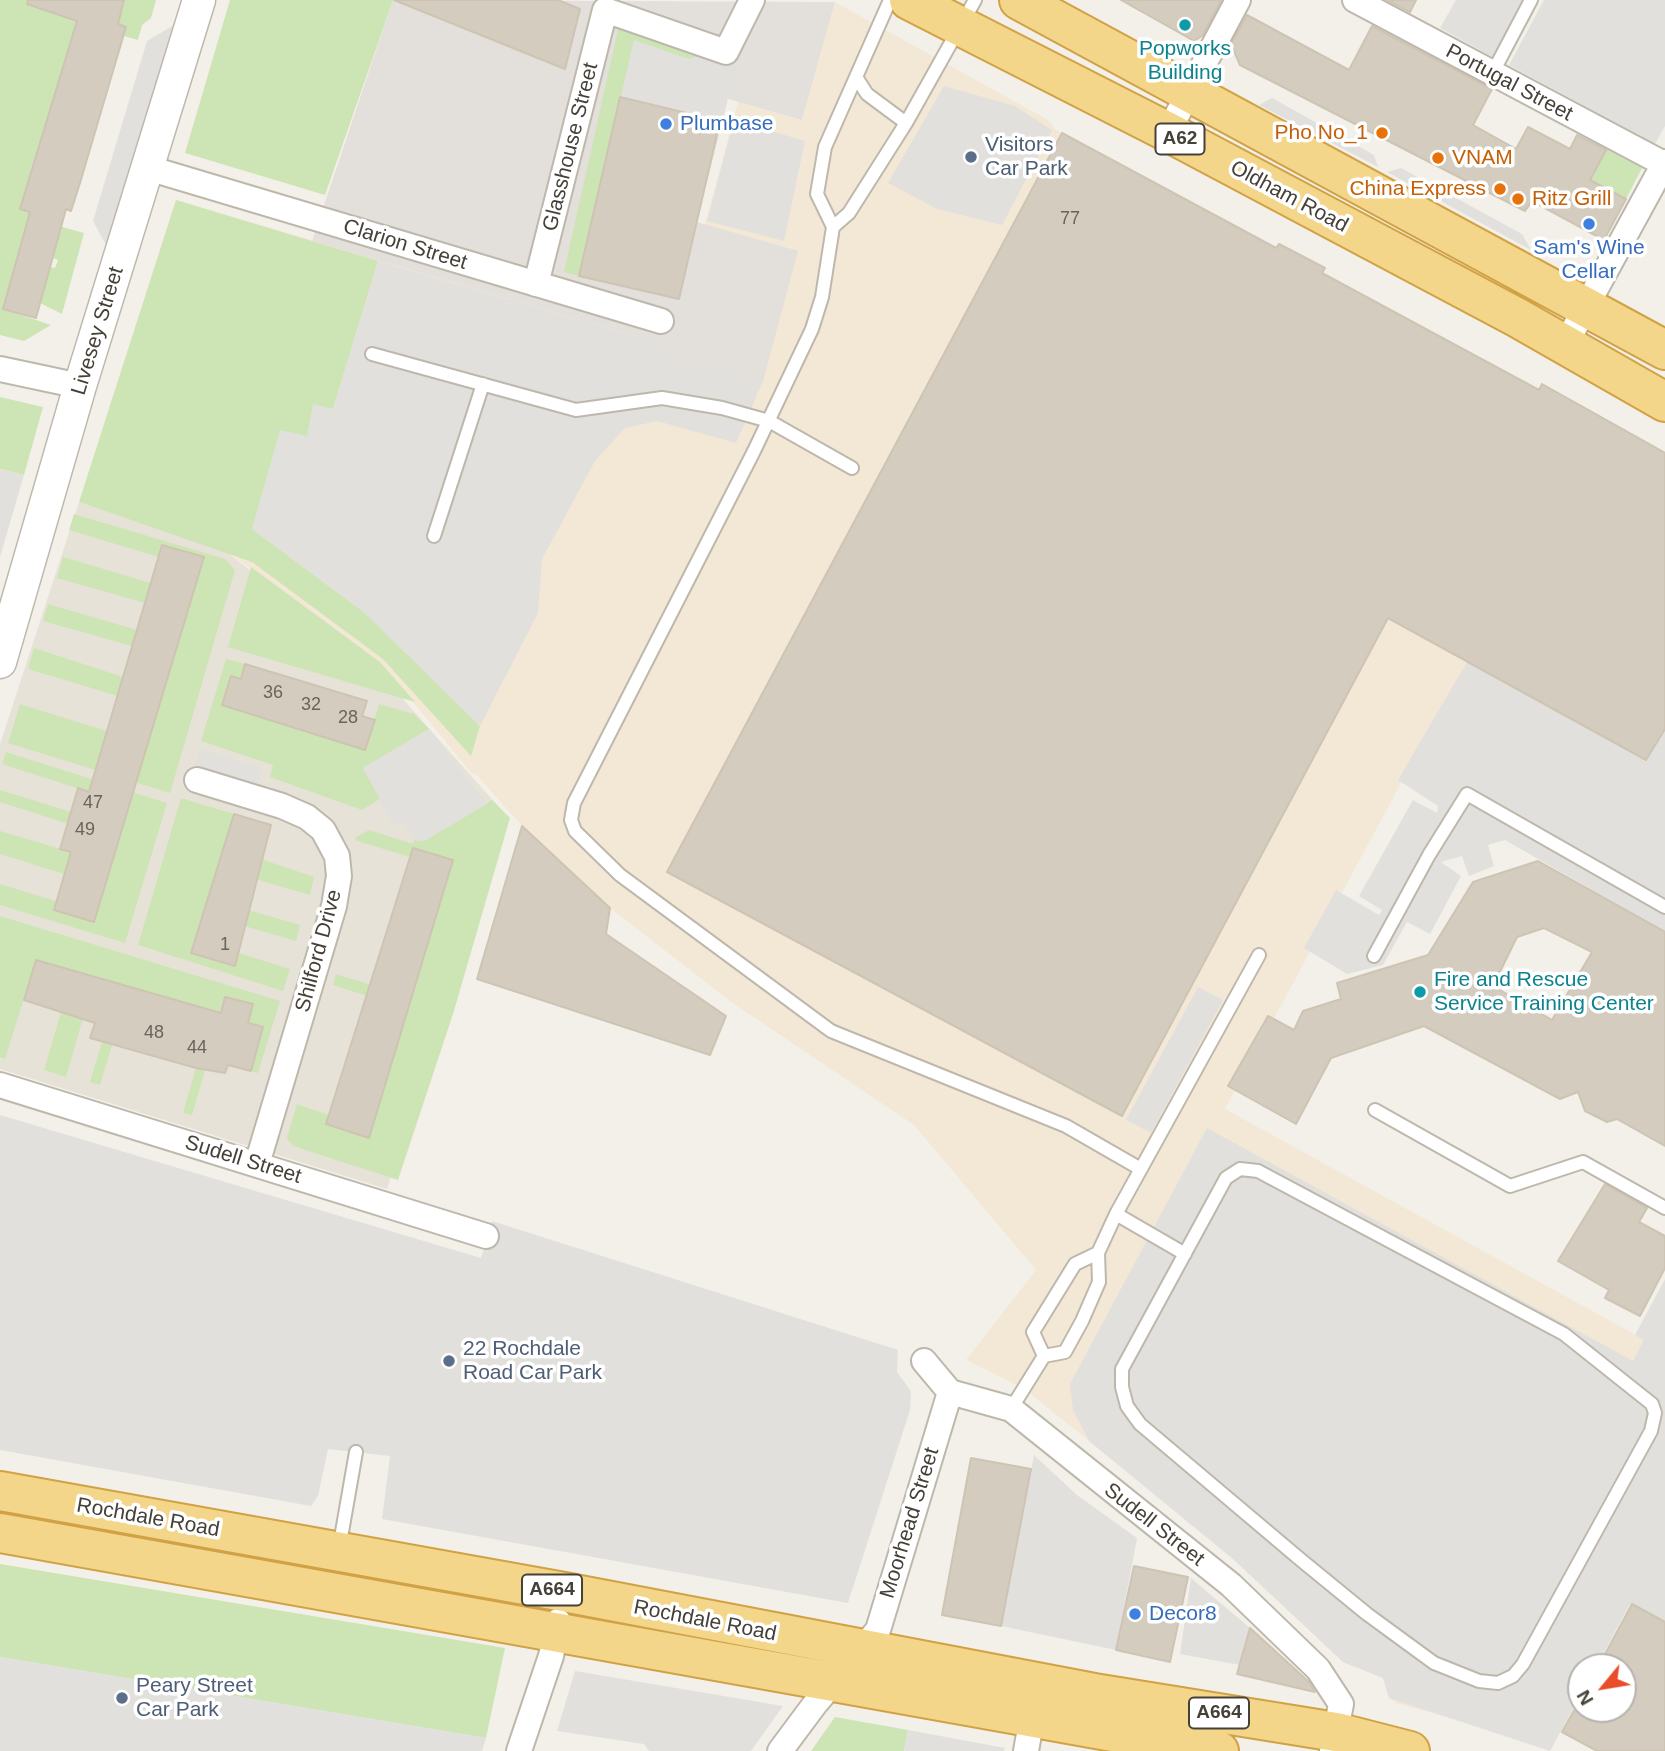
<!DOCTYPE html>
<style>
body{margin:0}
#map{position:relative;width:1665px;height:1751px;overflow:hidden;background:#f3f0e9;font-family:Helvetica,sans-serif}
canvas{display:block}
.north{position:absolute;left:1567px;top:1653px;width:70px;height:70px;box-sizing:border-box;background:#fff;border:2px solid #b5b3af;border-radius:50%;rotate:240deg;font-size:19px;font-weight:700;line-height:28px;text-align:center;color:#464138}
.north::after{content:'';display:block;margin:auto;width:24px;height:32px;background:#e94d2a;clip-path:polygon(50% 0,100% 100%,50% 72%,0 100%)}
</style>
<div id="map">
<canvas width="1665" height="1751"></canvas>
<div class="north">N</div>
</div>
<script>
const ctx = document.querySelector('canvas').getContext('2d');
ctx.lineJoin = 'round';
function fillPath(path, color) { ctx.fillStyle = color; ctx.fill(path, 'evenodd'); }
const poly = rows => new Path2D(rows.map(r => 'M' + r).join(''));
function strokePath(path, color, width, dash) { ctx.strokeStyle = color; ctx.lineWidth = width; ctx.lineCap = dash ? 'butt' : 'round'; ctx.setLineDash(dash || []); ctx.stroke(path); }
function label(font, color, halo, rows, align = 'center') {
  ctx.font = font + ' Helvetica,sans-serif'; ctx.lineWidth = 7; ctx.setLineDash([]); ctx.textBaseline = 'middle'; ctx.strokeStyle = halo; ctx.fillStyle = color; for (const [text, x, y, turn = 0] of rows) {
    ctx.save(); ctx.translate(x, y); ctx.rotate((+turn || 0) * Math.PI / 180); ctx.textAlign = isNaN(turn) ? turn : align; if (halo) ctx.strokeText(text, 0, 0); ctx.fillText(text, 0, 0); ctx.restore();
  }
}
fillPath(poly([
 [79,502,227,552,379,672,505,814,387,1189,0,1069,0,744]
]), '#e7e2d7');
fillPath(poly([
 [835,2,1048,120,1056,130,1276,248,1279,244,1325,268,1323,273,1545,393,1413,632,1466,663,1225,1109,1645,1340,1596,1667,1581,1667,1581,1694,1550,1751,1493,1730,1396,1703,1389,1698,1383,1678,1343,1662,1233,1559,1089,1441,1023,1388,966,1360,1036,1270,914,1125,734,1004,610,908,522,826,475,773,472,774,380,662,225,550,83,490,176,200,672,347,738,102,802,120]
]), '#f3e8d6');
fillPath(poly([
 [393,0,835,2,802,120,728,99,697,222,798,251,763,381,670,357,672,347,312,241]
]), '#e3dfda');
fillPath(poly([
 [0,0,62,0,58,15,77,21,20,208,60,220,59,226,84,233,62,314,40,303,50,267,55,268,58,260,53,258,59,233,26,224,3,309,51,325,24,341,0,335],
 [124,0,156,0,151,18,142,25,138,40,124,36,127,27,118,24],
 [230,0,393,0,325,195,185,153],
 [619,25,707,54,688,59,634,41,579,276,564,272],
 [1606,149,1642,168,1626,199,1590,180],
 [176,200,378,261,333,409,307,436,252,529,365,613,480,726,471,756,383,659,252,562,79,502],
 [0,397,43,407,24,475,0,469],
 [74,514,225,559,235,570,170,793,8,743,20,704,107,731,100,755,141,768,204,558,163,545,159,557,69,530],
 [63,557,151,583,145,603,57,578],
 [251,567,380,662,415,702,228,647],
 [48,604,137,630,132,646,43,621],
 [34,648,123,677,118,696,28,669],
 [226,659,245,664,241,679,231,676,222,705,365,750,379,704,414,714,429,729,363,768,381,798,362,810,270,777,273,765,201,741],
 [6,752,167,803,125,943,0,905,0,884,56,901,54,910,94,922,129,805,2,764],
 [0,790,81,815,78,827,0,802],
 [181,798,234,814,191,953,232,951,290,969,283,991,138,945],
 [492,800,510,818,453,1014,398,1180,293,1146,287,1138,297,1104,329,1115,327,1124,369,1137,453,860,413,848,410,857,357,841,355,838,369,830,413,844,414,840,424,841],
 [0,831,71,852,64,874,0,854],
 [261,859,314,877,310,895,255,879],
 [245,909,300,925,296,941,241,925],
 [0,916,280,1001,258,1073,251,1071,263,1027,248,1023,252,1004,225,997,221,1014,36,960,5,1059,0,1057],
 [336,974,371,985,367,996,333,985],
 [61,1012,83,1018,66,1077,44,1070],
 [102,1042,112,1045,100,1085,90,1082],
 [199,1057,208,1060,192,1115,183,1113],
 [0,1564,505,1648,486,1738,0,1657],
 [835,1717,908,1730,904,1751,811,1751]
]), '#cde4b5');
fillPath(poly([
 [1456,0,1524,0,1493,57,1440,28],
 [1544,0,1665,0,1665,126,1655,144,1509,65],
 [174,25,107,247,93,221,147,41],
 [634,40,688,59,707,54,735,67,720,121,621,97],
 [944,86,1015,106,1052,130,1002,225,937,209,888,183],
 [1272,98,1374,155,1378,167,1259,105],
 [734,120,805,141,784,241,707,221],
 [1401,168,1522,234,1531,250,1387,172],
 [378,261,672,347,670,357,763,381,736,443,657,421,625,428,595,461,542,559,538,613,480,726,365,613,252,529,280,430,307,436,313,404,333,409],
 [0,469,24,475,0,557],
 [1468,660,1647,759,1665,729,1665,932,1505,840,1488,845,1494,866,1469,876,1462,856,1441,862,1461,876,1430,934,1407,922,1383,965,1347,974,1304,948,1336,890,1379,915,1382,910,1359,896,1413,800,1437,813,1438,806,1398,780],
 [429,729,487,804,424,841,414,840,403,821,394,826,363,768],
 [200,749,262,768,257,786,195,766],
 [1198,987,1223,1000,1151,1133,1126,1120],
 [0,1115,481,1258,492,1221,898,1350,897,1372,911,1391,910,1410,848,1603,382,1519,390,1456,328,1449,318,1496,311,1506,0,1450],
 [1207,1128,1633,1361,1644,1340,1635,1335,1665,1279,1665,1622,1630,1604,1596,1667,1581,1667,1581,1694,1550,1751,1389,1698,1383,1678,1343,1662,1233,1559,1089,1441,1073,1410,1070,1384],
 [1034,1455,1077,1495,1137,1538,1116,1650,1001,1626],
 [1191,1578,1250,1628,1240,1665,1180,1654],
 [0,1657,486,1738,482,1751,0,1751],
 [575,1671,783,1706,751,1751,649,1751,644,1744,557,1731],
 [908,1730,1005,1748,1004,1751,904,1751]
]), '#e2e0dd');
const building = poly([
 [28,0,124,0,118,24,126,27,80,183,71,211,66,209,36,318,3,309,30,212,20,209,77,21,27,4,28,0],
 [394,0,558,0,580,9,565,69,394,0],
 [1121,0,1219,0,1221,1,1202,36,1194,41,1121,0],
 [1387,0,1416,0,1410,12,1387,0],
 [1247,15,1349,70,1372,26,1492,89,1473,125,1516,149,1528,127,1570,149,1577,135,1606,150,1590,180,1626,199,1604,240,1532,201,1525,211,1240,65,1231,44,1247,15],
 [620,97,720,121,679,299,579,276,620,97],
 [1062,133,1276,248,1279,244,1325,268,1322,273,1539,390,1542,384,1665,453,1665,729,1646,760,1388,618,1122,1116,667,872,1062,133],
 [162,545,204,557,94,922,54,910,71,852,60,849,78,788,89,792,162,545],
 [245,664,367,701,362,716,375,720,365,750,222,705,231,676,241,679,245,664],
 [234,814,271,825,235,966,191,953,234,814],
 [522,826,610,908,606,934,726,1016,710,1055,477,979,522,826],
 [413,848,453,860,369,1138,326,1124,413,848],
 [1538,861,1665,932,1665,1146,1617,1119,1607,1122,1585,1111,1578,1092,1560,1099,1424,1026,1331,1058,1296,1124,1228,1086,1268,1016,1294,1030,1303,1011,1341,999,1337,983,1428,955,1473,882,1538,861],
 [1544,928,1592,952,1552,1020,1493,986,1517,937,1544,928],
 [36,960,221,1013,225,997,253,1004,248,1023,263,1027,251,1071,228,1065,225,1073,196,1068,90,1038,95,1023,24,1000,36,960],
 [1605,1184,1647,1208,1639,1222,1665,1236,1665,1268,1640,1316,1605,1298,1609,1290,1558,1261,1605,1184],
 [971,1458,1031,1469,1001,1626,942,1615,971,1458],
 [1134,1566,1188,1577,1170,1662,1116,1650,1134,1566],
 [1632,1604,1665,1622,1665,1751,1597,1751,1562,1732,1581,1698,1581,1709,1623,1709,1623,1667,1598,1667,1632,1604],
 [1250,1628,1309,1682,1315,1692,1237,1674,1250,1628]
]);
fillPath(building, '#d4ccbf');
strokePath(building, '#cec4b3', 2);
const service = poly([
 [890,0,825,147,817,194,833,227,822,297,812,329,754,451,574,803,571,820,575,831,620,875,831,1031,1066,1126,1139,1168],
 [1492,74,1531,0],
 [856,77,867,94,906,123],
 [833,227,849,213,906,123,975,0],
 [372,354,576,410,662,398,722,408,769,421,852,468],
 [434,536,483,384],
 [1374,956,1429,855,1467,794,1665,907],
 [1375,1110,1510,1186,1583,1162,1665,1208],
 [1240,1169,1258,1171,1564,1334,1652,1404,1655,1413,1651,1431,1523,1664,1513,1676,1498,1683,1479,1681,1434,1663,1367,1614,1301,1560,1140,1424,1127,1406,1122,1387,1122,1369,1226,1178,1240,1169],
 [1116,1214,1185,1254],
 [1044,1356,1033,1332,1075,1264,1098,1253],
 [1011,1409,1044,1356,1065,1352,1082,1321,1099,1282,1098,1253,1116,1214,1259,955],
 [339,1549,356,1452]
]);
const minor = poly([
 [1355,0,1664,164],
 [1168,132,1238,0],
 [148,168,661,321],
 [536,284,605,10,726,52,752,0],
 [1564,347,1665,162],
 [0,369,80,386],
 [197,780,282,806,307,817,323,830,337,856,339,876,334,906,257,1164],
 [0,1085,486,1236],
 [924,1361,950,1392,1011,1409,1231,1585,1318,1669,1341,1704,1332,1751],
 [519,1751,551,1656,558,1621],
 [780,1751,815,1704,878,1630,950,1392],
 [1026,1751,1032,1717]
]);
const tertiary = poly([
 [0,662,80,386,199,0]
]);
const trunk = poly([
 [909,0,1168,132,1518,318,1665,402],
 [1019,0,1665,350],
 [0,1491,564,1592,1094,1693,1336,1732,1410,1751],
 [0,1533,1219,1751]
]);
strokePath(service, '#beb8ac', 16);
strokePath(minor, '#beb8ac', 28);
strokePath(tertiary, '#beb8ac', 35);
strokePath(trunk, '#d1a245', 42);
strokePath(service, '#fff', 12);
strokePath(minor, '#fff', 24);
strokePath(tertiary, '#fff', 32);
strokePath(trunk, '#f4d68a', 38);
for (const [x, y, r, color] of [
 [1185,25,7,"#0f9aa8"],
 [666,124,7,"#3f7fe0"],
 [1382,133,7,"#e8710a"],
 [971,157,7,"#5c6f8a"],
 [1438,158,7,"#e8710a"],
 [1500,189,7,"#e8710a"],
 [1518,199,7,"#e8710a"],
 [1589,224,7,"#3f7fe0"],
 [1420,992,7,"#0f9aa8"],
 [449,1361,7,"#5c6f8a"],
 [1135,1614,7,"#3f7fe0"],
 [122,1698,7,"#5c6f8a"]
]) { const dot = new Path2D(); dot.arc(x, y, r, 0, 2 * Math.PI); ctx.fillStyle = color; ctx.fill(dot); strokePath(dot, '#fff', 2.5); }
label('18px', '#6a645a', null, [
 ["77",1070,219],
 ["36",273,693],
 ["32",311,705],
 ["28",348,718],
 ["47",93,803],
 ["49",85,830],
 ["1",225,945],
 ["48",154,1033],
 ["44",197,1048]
]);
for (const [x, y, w] of [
 [1180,139,49],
 [552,1590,60],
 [1219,1713,60]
]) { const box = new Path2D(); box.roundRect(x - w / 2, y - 15.5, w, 31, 5); ctx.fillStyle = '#fff'; ctx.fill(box); strokePath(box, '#464138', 2); }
label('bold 19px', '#464138', null, [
 ["A62",1180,139],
 ["A664",552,1590],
 ["A664",1219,1713]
]);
label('21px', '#0d838f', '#fff', [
 ["Popworks",1185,49],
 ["Building",1185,73],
 ["Fire and Rescue",1434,980,"left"],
 ["Service Training Center",1434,1004,"left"]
]);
label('21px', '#464138', '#fff', [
 ["Portugal Street",1509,83,28],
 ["Glasshouse Street",571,147,-76],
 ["Oldham Road",1289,197,28],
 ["Clarion Street",405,245,17],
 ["Livesey Street",98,331,-73],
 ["Shilford Drive",319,951,-75],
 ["Sudell Street",243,1160,17],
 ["Rochdale Road",148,1518,10],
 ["Moorhead Street",910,1523,-73],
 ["Sudell Street",1154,1525,38],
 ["Rochdale Road",705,1621,11]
]);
label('21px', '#366cbe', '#fff', [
 ["Plumbase",680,124],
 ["Sam's Wine",1589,248,"center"],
 ["Cellar",1589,272,"center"],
 ["Decor8",1149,1614]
], 'left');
label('21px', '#c56008', '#fff', [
 ["Pho No_1",1368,133],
 ["VNAM",1452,158,"left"],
 ["China Express",1486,189],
 ["Ritz Grill",1532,199,"left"]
], 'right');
label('21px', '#4e5e75', '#fff', [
 ["Visitors",985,145],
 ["Car Park",985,169],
 ["22 Rochdale",463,1349],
 ["Road Car Park",463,1373],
 ["Peary Street",136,1686],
 ["Car Park",136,1710]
], 'left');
</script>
